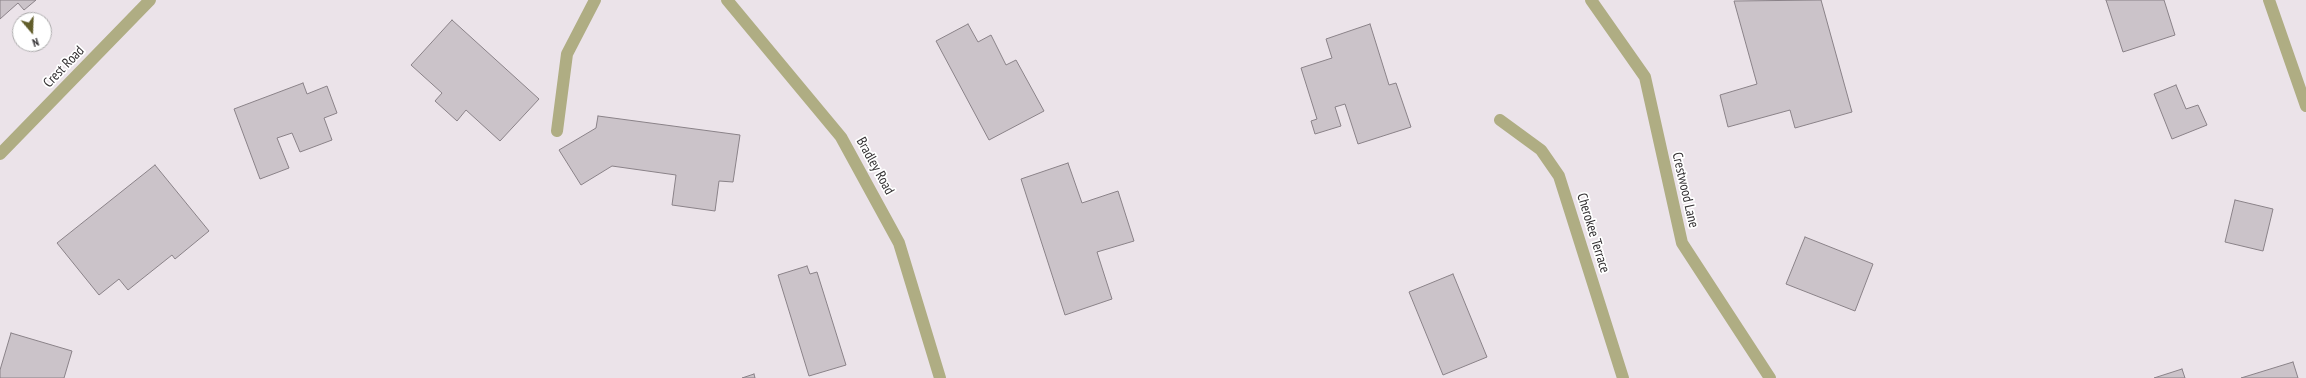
<!DOCTYPE html>
<style>
body{margin:0}
#map{position:relative;width:2306px;height:378px;overflow:hidden;background:#ebe3e9;font-family:"PT Sans Narrow",sans-serif}
canvas{display:block}
.north{position:absolute;left:12px;top:12px;width:40px;height:40px;box-sizing:border-box;background:#fff;border:1px solid #adacad;border-radius:50%;rotate:161deg;font-size:11px;font-weight:700;line-height:16px;text-align:center;color:#333032}
.north::after{content:'';display:block;margin:auto;width:14px;height:18px;background:#615d2a;clip-path:polygon(50% 0,100% 100%,50% 72%,0 100%)}
</style>
<div id="map">
<canvas width="2306" height="378"></canvas>
<div class="north">N</div>
</div>
<script>
const ctx = document.querySelector('canvas').getContext('2d');
ctx.lineJoin = 'round';
function fillPath(path, color) { ctx.fillStyle = color; ctx.fill(path, 'evenodd'); }
const poly = rows => new Path2D(rows.map(r => 'M' + r).join(''));
function strokePath(path, color, width, dash) { ctx.strokeStyle = color; ctx.lineWidth = width; ctx.lineCap = dash ? 'butt' : 'round'; ctx.setLineDash(dash || []); ctx.stroke(path); }
function label(font, color, halo, rows, align = 'center') {
  ctx.font = font + ' "PT Sans Narrow",sans-serif'; ctx.lineWidth = 3.5; ctx.setLineDash([]); ctx.textBaseline = 'middle'; ctx.strokeStyle = halo; ctx.fillStyle = color; for (const [text, x, y, turn = 0] of rows) {
    ctx.save(); ctx.translate(x, y); ctx.rotate((+turn || 0) * Math.PI / 180); ctx.textAlign = isNaN(turn) ? turn : align; if (halo) ctx.strokeText(text, 0, 0); ctx.fillText(text, 0, 0); ctx.restore();
  }
}
const building = poly([
 [0,0,36,0,24,10,18,3,0,19,0,0],
 [1821,0,1852,112,1795,128,1790,110,1728,127,1720,95,1757,84,1734,1,1821,0],
 [2106,0,2164,0,2175,35,2123,52,2106,0],
 [452,20,539,99,500,141,466,110,457,121,435,101,442,93,411,65,452,20],
 [968,24,978,42,991,35,1006,65,1016,60,1044,111,989,140,936,41,968,24],
 [1370,24,1389,85,1396,83,1411,127,1358,144,1345,104,1335,107,1341,126,1315,134,1311,121,1317,119,1301,68,1332,58,1326,39,1370,24],
 [303,83,307,94,327,86,337,113,324,118,332,140,300,152,292,133,277,138,289,168,260,179,234,109,303,83],
 [2176,85,2186,109,2198,105,2207,125,2172,139,2154,94,2176,85],
 [598,116,740,135,733,182,719,181,715,211,672,205,676,175,612,166,581,185,559,150,596,128,598,116],
 [1068,163,1082,203,1118,191,1134,241,1097,252,1112,299,1065,315,1021,179,1068,163],
 [155,165,209,231,175,259,172,255,128,290,119,279,99,295,57,243,155,165],
 [2235,200,2273,209,2263,251,2225,242,2235,200],
 [1805,237,1873,264,1855,311,1786,284,1805,237],
 [807,266,810,274,817,272,846,365,809,376,778,275,807,266],
 [1453,274,1487,357,1443,375,1409,292,1453,274],
 [11,333,72,351,64,378,0,378,0,370,11,333],
 [2293,362,2298,378,2241,378,2293,362],
 [2182,369,2185,378,2154,378,2182,369],
 [754,374,755,378,742,378,754,374]
]);
fillPath(building, '#cbc3c9');
strokePath(building, '#8a8288', 1);
strokePath(poly([
 [727,0,841,137,899,243,940,378],
 [1591,0,1645,77,1682,243,1770,378],
 [2269,0,2306,106],
 [1500,120,1541,150,1559,176,1623,378],
 [557,131,567,54,595,0],
 [0,154,150,0]
]), '#afad83', 12);
label('14px', '#333032', '#fff', [
 ["Crest Road",64,67,-46],
 ["Bradley Road",875,166,61],
 ["Crestwood Lane",1685,190,77],
 ["Cherokee Terrace",1593,233,73]
]);
</script>
